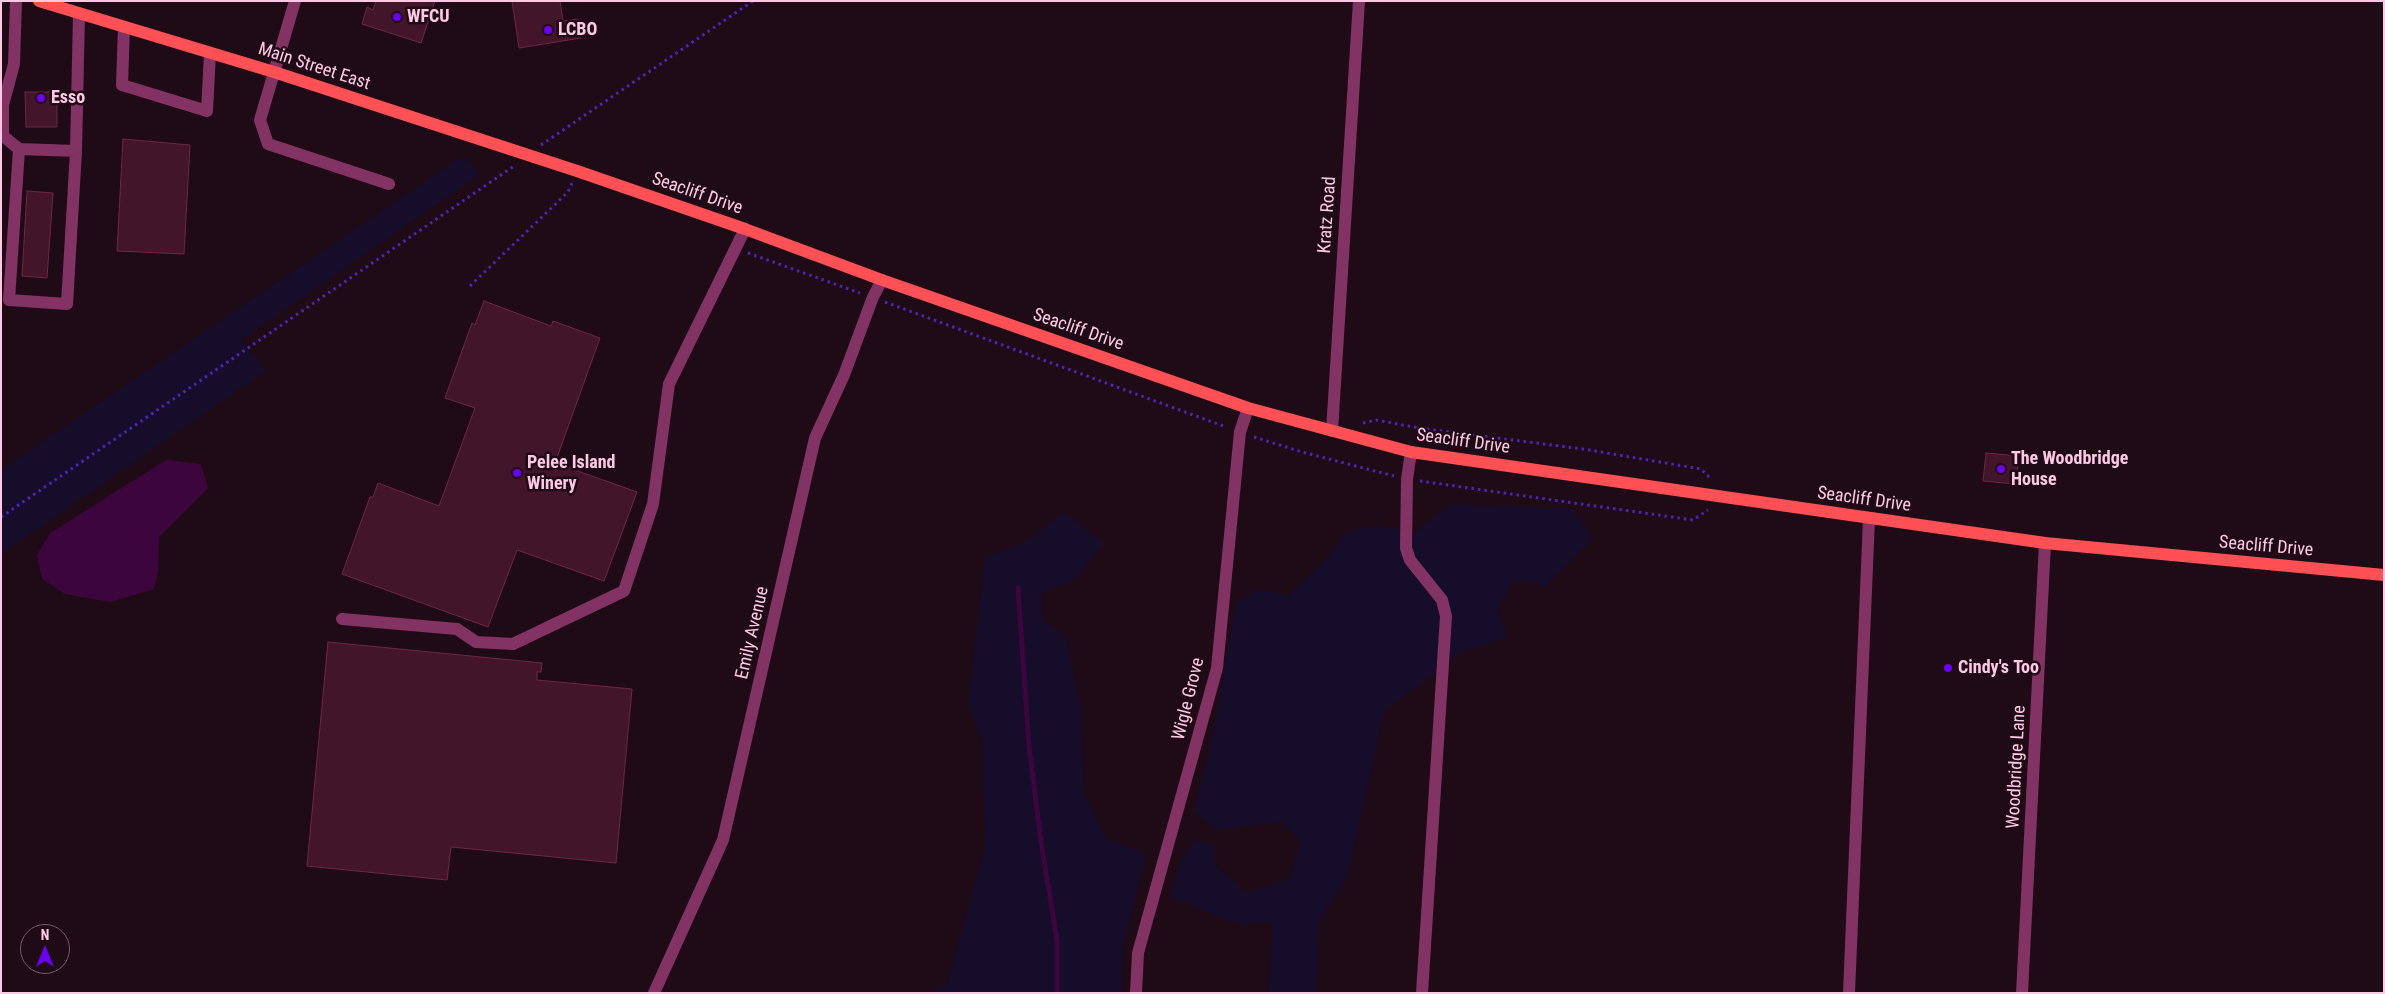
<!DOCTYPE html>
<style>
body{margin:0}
#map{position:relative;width:2385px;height:994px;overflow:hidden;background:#1f0b15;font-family:"Roboto Condensed",sans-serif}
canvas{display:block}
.frame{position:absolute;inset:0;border:2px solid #ffc9e6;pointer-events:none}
.north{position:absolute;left:20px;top:924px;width:50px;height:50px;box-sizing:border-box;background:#1f0b15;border:1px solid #795769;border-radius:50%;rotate:0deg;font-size:14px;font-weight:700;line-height:20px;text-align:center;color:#ffc9e6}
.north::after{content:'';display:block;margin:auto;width:18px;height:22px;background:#6c00f4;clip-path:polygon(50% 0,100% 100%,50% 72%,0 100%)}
</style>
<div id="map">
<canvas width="2385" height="994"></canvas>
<div class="frame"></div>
<div class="north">N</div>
</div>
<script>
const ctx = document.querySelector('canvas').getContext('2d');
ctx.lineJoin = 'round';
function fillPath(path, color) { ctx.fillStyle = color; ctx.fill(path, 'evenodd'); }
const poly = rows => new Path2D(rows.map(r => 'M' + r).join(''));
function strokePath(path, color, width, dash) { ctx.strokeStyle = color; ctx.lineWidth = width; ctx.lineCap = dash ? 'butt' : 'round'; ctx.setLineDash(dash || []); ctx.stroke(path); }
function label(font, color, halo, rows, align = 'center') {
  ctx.font = font + ' "Roboto Condensed",sans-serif'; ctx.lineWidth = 5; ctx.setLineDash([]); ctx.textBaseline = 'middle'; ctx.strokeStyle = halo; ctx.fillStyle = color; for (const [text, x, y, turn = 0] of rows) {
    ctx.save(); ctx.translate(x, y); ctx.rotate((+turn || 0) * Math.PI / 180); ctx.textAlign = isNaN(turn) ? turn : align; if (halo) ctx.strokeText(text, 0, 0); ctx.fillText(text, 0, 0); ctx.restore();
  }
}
fillPath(poly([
 [463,156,480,174,241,340,266,371,1,554,1,470],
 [1451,504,1573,509,1593,538,1546,586,1515,580,1498,608,1507,637,1460,653,1384,712,1348,875,1319,922,1316,993,1268,993,1273,922,1238,924,1170,897,1182,859,1196,840,1216,845,1214,864,1247,893,1290,878,1300,840,1281,822,1216,830,1194,811,1213,735,1236,602,1261,589,1289,596,1328,557,1346,532,1376,525,1414,533],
 [1065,512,1104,543,1074,580,1042,592,1042,619,1066,637,1081,709,1084,795,1107,839,1146,854,1123,948,1122,993,926,993,947,984,985,845,982,741,968,704,985,557,1023,544]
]), '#160d2a');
fillPath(poly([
 [166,460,201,464,208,488,159,537,158,572,154,589,110,602,65,594,42,579,37,555,50,533]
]), '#3d053e');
strokePath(poly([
 [1018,588,1029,746,1041,842,1057,940,1057,993]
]), '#3d053e', 5);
const building = poly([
 [376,1,435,1,421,43,362,24,367,7,373,10,376,1],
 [512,1,560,1,563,21,578,19,581,38,519,48,512,1],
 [25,92,57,92,57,127,26,127,25,92],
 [123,139,190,145,184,254,117,251,123,139],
 [27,191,53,193,47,278,22,276,27,191],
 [484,301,551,326,553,321,600,338,555,463,637,492,604,581,517,550,488,627,342,574,370,497,373,497,378,483,439,506,475,408,445,398,472,323,475,325,484,301],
 [1986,453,2019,456,2016,484,1983,481,1986,453],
 [328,642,542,663,541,672,537,672,537,680,632,689,616,863,451,847,447,880,307,866,328,642]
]);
fillPath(building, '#421529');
strokePath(building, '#702547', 1);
strokePath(poly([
 [541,145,753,1],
 [748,253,860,293],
 [470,286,568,192,572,183],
 [885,302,1226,427],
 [1363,423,1376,420,1419,428,1583,449,1701,469,1711,479],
 [1254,437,1302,452,1394,476],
 [1420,481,1693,520,1708,510],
 [1,517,514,166]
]), '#4e24b8', 3, [2.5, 4]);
strokePath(poly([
 [16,1,14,64,3,105,3,136,19,149,76,151,79,14],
 [295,1,260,120,268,144,389,184],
 [124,27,122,85,207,111,210,53],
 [19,149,9,300,67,304,76,151],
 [1332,431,1359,1],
 [1411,452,1407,479,1406,548,1410,560,1442,600,1446,616,1422,993],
 [342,619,457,629,476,642,513,644,624,591,653,504,669,384,745,229],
 [654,993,723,840,815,438,844,375,873,297,882,280],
 [1136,993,1138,953,1217,668,1240,432,1248,408],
 [1849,993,1869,519],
 [2022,993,2045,543]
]), '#823263', 12);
strokePath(poly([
 [39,1,274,72,577,171,745,229,882,280,1248,408,1411,452,2045,543,2384,575]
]), '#ff5055', 12);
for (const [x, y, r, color] of [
 [397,17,5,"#6c00f4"],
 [548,30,5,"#6c00f4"],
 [41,98,5,"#6c00f4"],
 [2001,469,5,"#6c00f4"],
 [517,473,5,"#6c00f4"],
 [1948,668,5,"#6c00f4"]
]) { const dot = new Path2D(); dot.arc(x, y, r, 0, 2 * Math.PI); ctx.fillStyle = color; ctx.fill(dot); strokePath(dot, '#1f0b15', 2); }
label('bold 18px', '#ffc9e6', '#1f0b15', [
 ["WFCU",407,17],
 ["LCBO",558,30],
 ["Esso",51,98],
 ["The Woodbridge",2011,459],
 ["House",2011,480],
 ["Pelee Island",527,463],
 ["Winery",527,484],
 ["Cindy's Too",1958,668]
], 'left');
label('18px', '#ffc9e6', '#1f0b15', [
 ["Main Street East",314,67,18],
 ["Seacliff Drive",697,194,19],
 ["Kratz Road",1328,215,-86],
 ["Seacliff Drive",1078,330,19],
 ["Seacliff Drive",1463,442,8],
 ["Seacliff Drive",1864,500,8],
 ["Seacliff Drive",2266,547,5],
 ["Emily Avenue",753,633,-77],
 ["Wigle Grove",1189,699,-76],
 ["Woodbridge Lane",2017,767,-87]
]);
</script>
